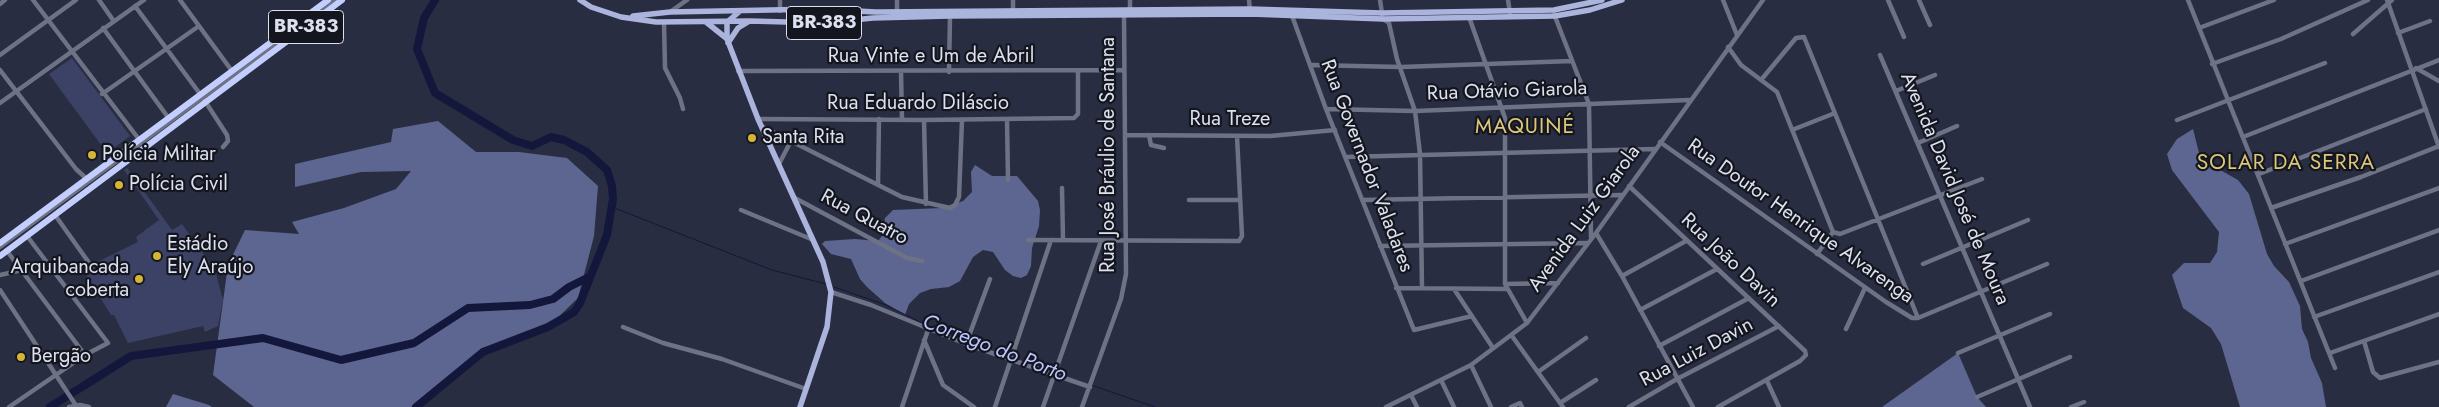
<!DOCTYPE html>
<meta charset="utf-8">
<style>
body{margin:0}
canvas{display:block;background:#292d41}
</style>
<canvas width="2439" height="407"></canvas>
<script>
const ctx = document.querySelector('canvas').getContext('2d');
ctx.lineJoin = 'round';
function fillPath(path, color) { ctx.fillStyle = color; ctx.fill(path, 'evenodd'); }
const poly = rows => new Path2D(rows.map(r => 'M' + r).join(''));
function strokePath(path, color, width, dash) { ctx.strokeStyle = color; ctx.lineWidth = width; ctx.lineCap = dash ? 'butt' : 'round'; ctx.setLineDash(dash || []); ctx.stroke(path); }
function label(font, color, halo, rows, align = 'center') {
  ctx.font = font + ' Jost,sans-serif'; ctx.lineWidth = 4.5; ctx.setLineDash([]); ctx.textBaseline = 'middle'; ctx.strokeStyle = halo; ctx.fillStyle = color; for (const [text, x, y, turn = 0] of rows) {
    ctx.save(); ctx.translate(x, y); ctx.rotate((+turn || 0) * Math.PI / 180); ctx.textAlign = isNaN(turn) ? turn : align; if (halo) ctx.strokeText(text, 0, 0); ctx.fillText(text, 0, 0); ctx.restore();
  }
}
fillPath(poly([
 [72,58,130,136,107,153,49,74],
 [127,168,172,230,182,224,215,270,223,300,218,326,205,332,203,326,128,343,114,315,111,315,86,275,96,269,93,264,138,242,136,237,159,220,124,170]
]), '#3b4266');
fillPath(poly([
 [438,121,476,152,519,152,567,158,598,186,594,236,578,298,548,327,483,352,416,407,254,407,213,375,228,265,245,230,299,234,292,222,344,208,396,189,411,171,361,172,295,187,295,164,391,142,393,129],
 [2193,129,2199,153,2206,162,2238,180,2249,194,2267,254,2274,266,2289,282,2300,306,2302,329,2308,342,2311,358,2322,383,2326,407,2240,407,2221,344,2211,328,2183,308,2172,275,2184,263,2210,263,2217,252,2219,232,2172,170,2167,154,2177,139],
 [975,165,992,176,1017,176,1038,201,1040,210,1039,226,1032,248,1031,266,1027,275,1021,278,1013,276,1005,270,993,252,983,250,973,257,960,281,949,287,931,289,920,293,909,304,905,315,885,303,867,287,860,279,851,259,831,254,822,244,825,241,855,239,878,241,882,236,885,218,893,210,942,208,963,201,972,192,971,172],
 [1958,353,1977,397,1986,407,1882,407],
 [173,394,209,405,212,407,166,407]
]), '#5d6690');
strokePath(poly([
 [612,207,772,270,826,284],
 [834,287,886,305,930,327],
 [1091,385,1155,407]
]), '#13173b', 1);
strokePath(poly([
 [50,407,131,356,263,338,341,360,414,343,468,308,530,305,553,299,569,287,589,277],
 [416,407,483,352,548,327,574,312,580,303,607,235,613,199,612,186,607,170,587,152,564,140,551,137,532,146,513,140,435,93,417,49,424,18,435,0]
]), '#13173b', 8);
strokePath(poly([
 [33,0,141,142],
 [99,0,113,20],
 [180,0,232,71],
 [897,0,897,14],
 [1130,0,1130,11],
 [1249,0,1250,11],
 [1380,0,1382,13,1383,19,1389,23,1397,59,1415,111,1420,154,1422,288],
 [1508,0,1510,13],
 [1723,0,1737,35],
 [1888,0,1904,37],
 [1919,0,1930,25],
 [2188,0,2335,368],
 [2387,0,2439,147],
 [0,4,5,0],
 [135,6,203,98,227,135,228,141,223,147],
 [780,11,780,0],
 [670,12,687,0],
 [1291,13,1326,109,1414,330,1472,316],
 [1013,14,1013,0],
 [1554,14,1589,104,1591,237],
 [1469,17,1505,118,1505,284,1527,323],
 [664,22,665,68,680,98,683,109],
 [103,28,170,120],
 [2199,28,2274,0],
 [2398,33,2430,21],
 [2353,34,2392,0],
 [1728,47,1741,65,1777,92,1833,232,1817,254],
 [0,55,76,0],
 [1880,55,2030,407],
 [2212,64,2281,39,2368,0],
 [1312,65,1401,67,1572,61],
 [2416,68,2439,81],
 [0,70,76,169,88,180],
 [738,71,1124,70],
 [901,72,902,120],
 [949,72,950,16],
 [1761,80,1796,38,1804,37,1918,318],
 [1896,91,1935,75],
 [102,94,199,26],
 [0,103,144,0],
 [1326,109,1415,111,1689,100],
 [758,119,924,120,1074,118,1078,114,1078,71],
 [1007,119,1008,180],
 [924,120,926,204],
 [2177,120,2325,63],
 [763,127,902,197,950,208,955,205,959,197,962,120],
 [1792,130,1835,113],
 [1125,135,1270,136,1335,130],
 [1149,135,1151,145,1164,148],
 [2243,137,2439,60],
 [1660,142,1886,302,1912,318,1918,318,2047,264],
 [1918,143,1957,126],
 [1345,157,1655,149],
 [779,164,791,141],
 [2259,174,2426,109],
 [878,185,879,119],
 [1629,186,1805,351,1806,355,1800,361,1718,407],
 [1062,188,1063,239],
 [793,197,907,258,922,261],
 [1189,200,1240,200],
 [1362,200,1622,195],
 [2271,208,2361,177,2439,146],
 [741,210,811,239],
 [55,215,92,267],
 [1833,232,1840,234,1982,179],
 [1596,233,1622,276,1693,407],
 [1028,240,1239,241,1242,236,1237,136],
 [2285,244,2439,188],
 [1380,246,1586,243],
 [0,247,335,0],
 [7,251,85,355],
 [1923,264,2028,220],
 [0,275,22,270],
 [1622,276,1686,241],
 [2301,281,2439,230],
 [1505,284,1558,283],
 [1396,288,1507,289],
 [1454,289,1493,348],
 [0,290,77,407],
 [831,292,871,305,966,344,1090,387],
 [1640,310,1717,269],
 [2314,317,2439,272],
 [623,327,663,343,722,359,806,389],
 [1846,329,1865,288],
 [1512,336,1563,407],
 [924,340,943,385,974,407],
 [2364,341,2373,372,2380,378,2439,362],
 [966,344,990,279],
 [1659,346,1749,298],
 [1958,353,2050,314],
 [2330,353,2439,314],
 [1471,365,1491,407],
 [1538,372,1586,338],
 [1441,380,1454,407],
 [1767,381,1779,407],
 [1411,395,1417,407],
 [1977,397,2070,357],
 [1560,403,1596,380],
 [9,407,85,355,108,343,27,236],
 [69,407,80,405,89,407],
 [902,407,928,330],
 [995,407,1051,240],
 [1043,407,1101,241],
 [1082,407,1121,299,1126,274,1124,14],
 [1386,407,1471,365,1527,323,1596,233,1763,0],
 [1511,407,1520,403,1522,407],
 [1629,407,1677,379,1779,326],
 [2071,407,2084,402]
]), '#6d7285', 4.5);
strokePath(poly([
 [580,0,591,7,621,17,656,22,750,21,823,23,873,18,950,16,1251,14,1383,19,1555,16,1590,10,1622,0],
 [819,9,827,16,827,20,823,23],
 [739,12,727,22,727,39,758,119,823,262,831,292,827,327,800,407],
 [633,16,670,12,819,9,876,12,1250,9,1382,13,1554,10,1602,0],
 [706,22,726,38],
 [728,43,738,28,748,22]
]), '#abb4dc', 5.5);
strokePath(poly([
 [0,243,328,0],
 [0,256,342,0]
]), '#c3cefe', 6);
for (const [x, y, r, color] of [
 [752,138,5,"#d5b534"],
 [92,155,5,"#d5b534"],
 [119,185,5,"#d5b534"],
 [157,256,5,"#d5b534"],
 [139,279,5,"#d5b534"],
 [21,357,5,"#d5b534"]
]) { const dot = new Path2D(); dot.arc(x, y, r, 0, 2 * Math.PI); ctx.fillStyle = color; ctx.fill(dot); strokePath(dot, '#14161f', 2); }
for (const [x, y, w] of [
 [824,23,75],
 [306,27,75]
]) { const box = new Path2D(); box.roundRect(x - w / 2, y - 16.5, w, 33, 4); ctx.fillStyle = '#14161f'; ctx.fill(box); strokePath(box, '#dde0ed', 1); }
label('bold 19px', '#dde0ed', null, [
 ["BR-383",824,23],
 ["BR-383",306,27]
]);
label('20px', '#dde0ed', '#14161f', [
 ["Rua Vinte e Um de Abril",931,57],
 ["Rua Otávio Giarola",1507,92,-2],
 ["Rua Eduardo Diláscio",918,104],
 ["Rua Treze",1230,120],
 ["Rua José Bráulio de Santana",1109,155,-90],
 ["Rua Governador Valadares",1366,166,69],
 ["Avenida David José de Moura",1954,189,67],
 ["Rua Quatro",864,218,28],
 ["Avenida Luiz Giarola",1585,219,-54],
 ["Rua Doutor Henrique Alvarenga",1800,222,35],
 ["Rua João Davin",1730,261,43],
 ["Rua Luiz Davin",1697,353,-28]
]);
label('20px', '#dde0ed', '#14161f', [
 ["Santa Rita",762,138],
 ["Polícia Militar",102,155],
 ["Polícia Civil",129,185],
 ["Estádio",167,245],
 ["Ely Araújo",167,268],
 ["Arquibancada",129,268,"right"],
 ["coberta",129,291,"right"],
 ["Bergão",31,357]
], 'left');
ctx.letterSpacing = '1px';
label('21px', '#dcc77a', '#14161f', [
 ["MAQUINÉ",1525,128],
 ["SOLAR DA SERRA",2286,164]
]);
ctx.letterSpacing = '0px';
label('italic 21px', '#bac6fd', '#14161f', [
 ["Corrego do Porto",994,349,21]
]);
</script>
